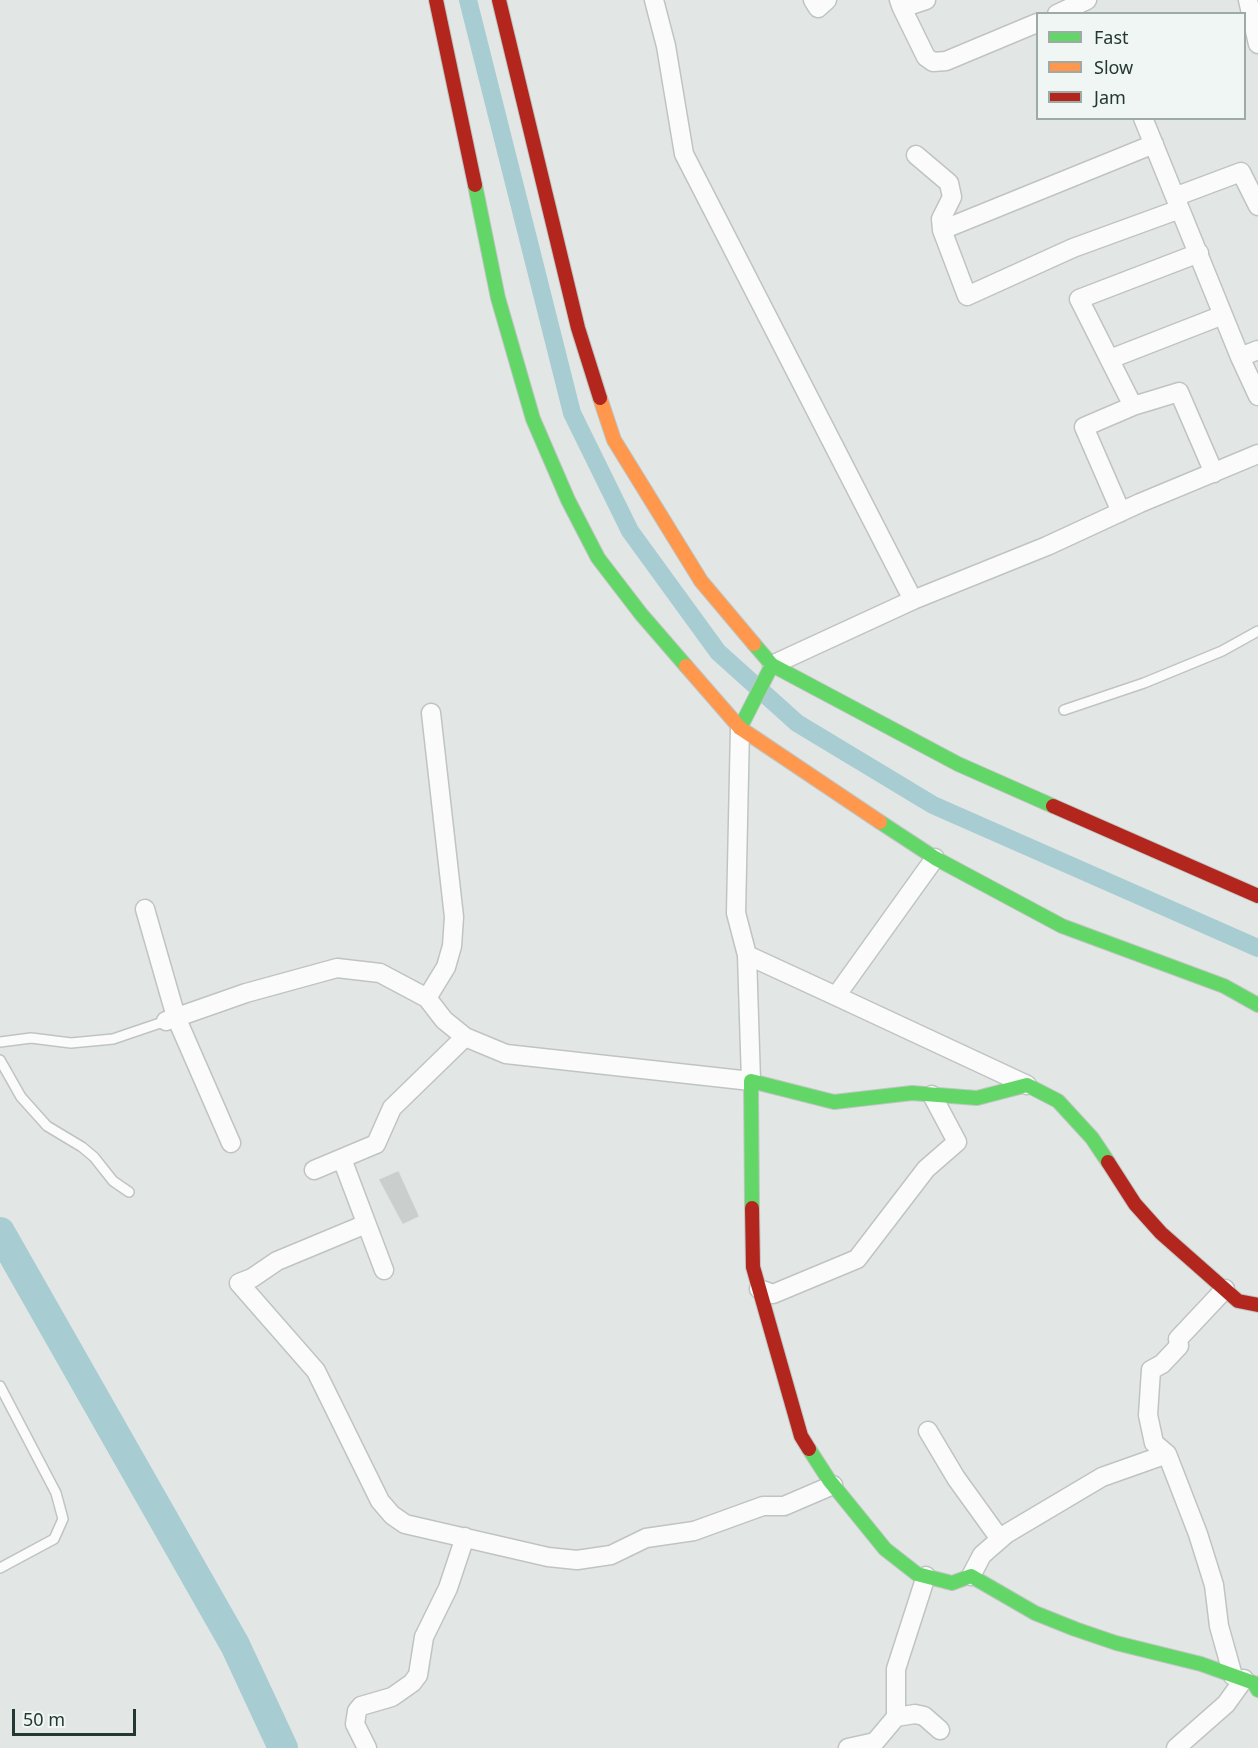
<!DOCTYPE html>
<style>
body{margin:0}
#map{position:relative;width:1258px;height:1748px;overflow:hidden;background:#e2e7e5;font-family:"Noto Sans",sans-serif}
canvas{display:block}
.legend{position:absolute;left:1036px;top:12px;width:210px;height:108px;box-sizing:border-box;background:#f0f6f3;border:2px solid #9eaaa6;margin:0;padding:8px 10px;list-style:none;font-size:18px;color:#233832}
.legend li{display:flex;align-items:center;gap:12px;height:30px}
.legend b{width:30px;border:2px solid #9eaaa6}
.scale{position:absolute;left:12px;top:1709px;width:124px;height:27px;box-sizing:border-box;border:3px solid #233832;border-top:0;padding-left:8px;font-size:18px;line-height:21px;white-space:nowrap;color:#233832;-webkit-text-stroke:4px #f0f6f3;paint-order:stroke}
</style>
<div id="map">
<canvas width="1258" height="1748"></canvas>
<ul class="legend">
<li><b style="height:8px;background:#63d668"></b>Fast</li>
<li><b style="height:8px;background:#ff974d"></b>Slow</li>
<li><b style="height:8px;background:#b3261e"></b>Jam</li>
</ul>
<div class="scale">50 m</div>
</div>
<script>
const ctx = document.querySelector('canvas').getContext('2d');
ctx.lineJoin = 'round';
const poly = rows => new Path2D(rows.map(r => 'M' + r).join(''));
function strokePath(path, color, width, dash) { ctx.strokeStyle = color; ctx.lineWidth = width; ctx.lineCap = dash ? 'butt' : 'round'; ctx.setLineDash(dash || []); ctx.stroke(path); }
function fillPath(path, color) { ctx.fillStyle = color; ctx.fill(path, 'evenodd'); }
strokePath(poly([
 [468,0,572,413,630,531,718,652,797,723,933,805,1258,948]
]), '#a7ccd1', 18);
strokePath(poly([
 [0,1232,235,1645,283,1748]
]), '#a7ccd1', 30);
const building = poly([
 [398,1172,418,1216,403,1223,380,1180,398,1172]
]);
fillPath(building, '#cacecc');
strokePath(building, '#cbd0ce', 1.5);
const lane = poly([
 [1064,710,1144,683,1222,651,1258,631],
 [0,1042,31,1038,71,1043,113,1039,166,1021],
 [0,1060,21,1097,47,1126,82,1147,94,1157,113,1181,129,1192],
 [0,1386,56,1493,63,1519,54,1539,0,1568]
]);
const street = poly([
 [654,0,666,46,684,154,913,600],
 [813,0,818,8,827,0],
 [899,0,902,8,926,0],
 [1248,0,1258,44],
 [902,8,926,57,933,62,946,61,1037,23],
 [1057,14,1087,0],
 [1143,118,1240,357],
 [916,155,949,183,952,197,941,219,942,230,967,296,1073,248,1180,209],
 [1177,196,1241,172,1258,206],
 [942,230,1154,144],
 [1258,350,1240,357,1258,396],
 [1110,359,1223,315],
 [1133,406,1179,392,1214,473],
 [1121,512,1084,427,1133,406,1079,299,1199,253],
 [772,665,913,600,1047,546,1140,503,1258,454],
 [145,909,176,1017,231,1143],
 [747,955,836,996,935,858],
 [836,996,1027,1085],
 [427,998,446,967,452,946,454,917,431,713],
 [166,1021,246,993,337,968,380,973,427,998,444,1020,465,1037,506,1054,751,1081,747,955,736,913,740,728],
 [342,1159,384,1270],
 [314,1170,376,1144,392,1108,465,1037],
 [366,1224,277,1261,252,1278,239,1283,316,1371,380,1501,392,1515,405,1524,548,1557,577,1560,611,1555,646,1538,694,1531,763,1506,784,1506,833,1485],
 [759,1289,773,1294,857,1259,926,1169,957,1142,932,1095],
 [1225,1289,1178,1339,1179,1346,1162,1364,1151,1370,1148,1415,1154,1443,1167,1454,1198,1534,1214,1585,1219,1626,1233,1676],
 [928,1431,956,1478,1000,1539],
 [926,1576,896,1669,896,1717,915,1714,924,1716,940,1730],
 [971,1576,982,1555,1006,1534,1102,1477,1167,1454],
 [367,1748,355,1724,357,1711,361,1706,392,1697,412,1683,418,1675,424,1637,448,1588,465,1537],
 [848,1748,875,1742,896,1717],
 [1176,1748,1226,1704,1244,1679]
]);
const fast = poly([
 [475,185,498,298,533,419,568,500,598,558,641,614,686,666],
 [754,644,772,665,958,764,1053,806],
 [740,728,772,665],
 [880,822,935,858,1062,926,1224,986,1258,1005],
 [752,1208,751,1081,834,1102,912,1093,977,1098,1027,1085,1058,1101,1092,1138,1108,1162],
 [809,1449,829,1480,885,1549,917,1574,952,1583,971,1576,1035,1613,1075,1629,1116,1643,1201,1664,1254,1683,1258,1690]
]);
const slow = poly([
 [600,398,614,440,701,581,754,644],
 [686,666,740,728,880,822]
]);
const jam = poly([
 [436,0,475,185],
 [499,0,578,328,600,398],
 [1053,806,1258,896],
 [1108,1162,1135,1204,1161,1233,1238,1301,1258,1305],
 [752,1208,753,1267,801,1436,809,1449]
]);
strokePath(lane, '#bfc4c2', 12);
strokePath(street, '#bfc4c2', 21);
strokePath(fast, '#bfc5c2', 16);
strokePath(slow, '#bfc5c2', 16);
strokePath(jam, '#bfc5c2', 16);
strokePath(lane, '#fbfbfb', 9);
strokePath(street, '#fbfbfb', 18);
strokePath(fast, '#63d668', 14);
strokePath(slow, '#ff974d', 14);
strokePath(jam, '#b3261e', 14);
</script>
